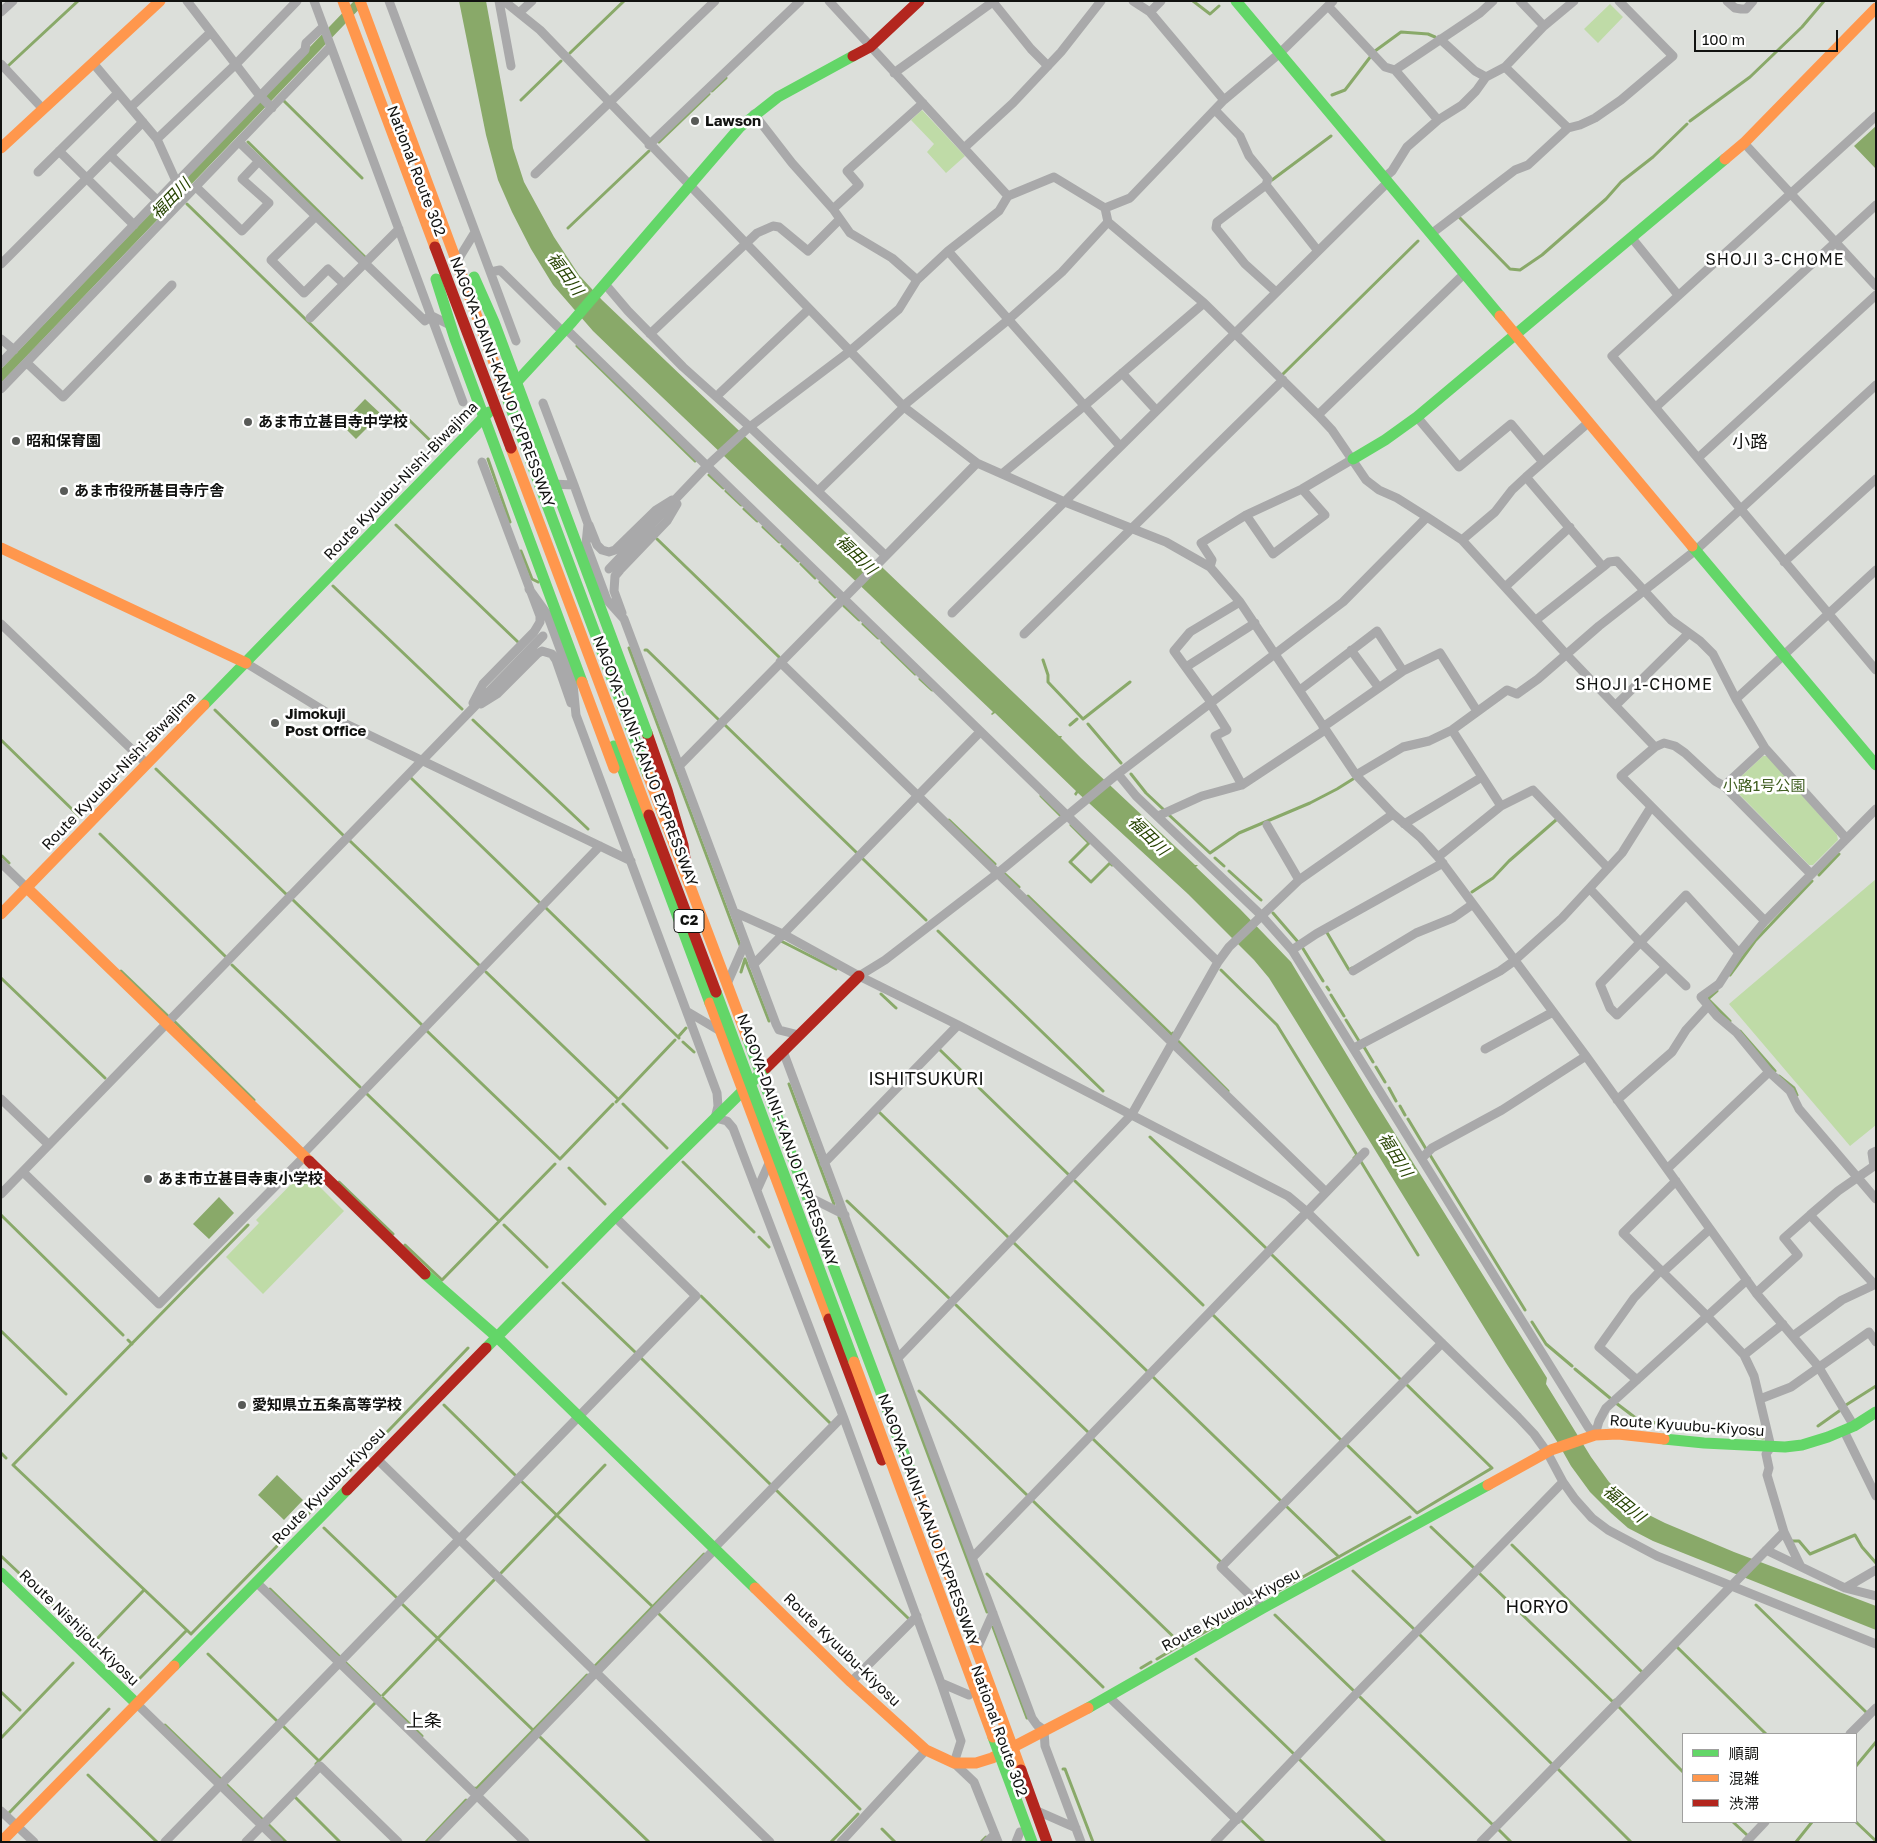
<!DOCTYPE html>
<meta charset="utf-8">
<style>
body{margin:0}
#map{position:relative;width:1877px;height:1843px;overflow:hidden;background:#dcdfda;font-family:"Golos Text","Noto Sans JP",sans-serif}
canvas{display:block}
.frame{position:absolute;inset:0;border:2px solid #111210;pointer-events:none}
.legend{position:absolute;left:1682px;top:1733px;width:175px;height:90px;box-sizing:border-box;background:#fff;border:1px solid #a0a09f;margin:0;padding:6px 9px;list-style:none;font-size:15px;color:#111210}
.legend li{display:flex;align-items:center;gap:10px;height:25px}
.legend b{width:25px;border:1px solid #a0a09f}
.scale{position:absolute;left:1694px;top:30px;width:144px;height:22px;box-sizing:border-box;border:2px solid #111210;border-top:0;padding-left:6px;font-size:15px;line-height:18px;white-space:nowrap;color:#111210;-webkit-text-stroke:4px #fff;paint-order:stroke}
</style>
<div id="map">
<canvas width="1877" height="1843"></canvas>
<div class="frame"></div>
<ul class="legend">
<li><b style="height:6px;background:#63d668"></b>順調</li>
<li><b style="height:6px;background:#ff974d"></b>混雑</li>
<li><b style="height:6px;background:#b3261e"></b>渋滞</li>
</ul>
<div class="scale">100 m</div>
</div>
<script>
const ctx = document.querySelector('canvas').getContext('2d');
ctx.lineJoin = 'round';
function fillPath(path, color) { ctx.fillStyle = color; ctx.fill(path, 'evenodd'); }
const poly = rows => new Path2D(rows.map(r => 'M' + r).join(''));
function strokePath(path, color, width, dash) { ctx.strokeStyle = color; ctx.lineWidth = width; ctx.lineCap = dash ? 'butt' : 'round'; ctx.setLineDash(dash || []); ctx.stroke(path); }
function label(font, color, halo, rows, align = 'center') {
  ctx.font = font + ' "Golos Text","Noto Sans JP",sans-serif'; ctx.lineWidth = 5; ctx.setLineDash([]); ctx.textBaseline = 'middle'; ctx.strokeStyle = halo; ctx.fillStyle = color; for (const [text, x, y, turn = 0] of rows) {
    ctx.save(); ctx.translate(x, y); ctx.rotate((+turn || 0) * Math.PI / 180); ctx.textAlign = isNaN(turn) ? turn : align; if (halo) ctx.strokeText(text, 0, 0); ctx.fillText(text, 0, 0); ctx.restore();
  }
}
fillPath(poly([
 [1610,4,1623,17,1598,43,1584,29],
 [922,110,965,156,946,173,927,152,934,144,911,120],
 [1763,756,1768,756,1837,835,1838,840,1813,865,1809,865,1733,788,1733,784],
 [1876,879,1876,1125,1850,1146,1729,1004],
 [304,1171,344,1211,263,1294,226,1257,259,1223,256,1220]
]), '#bfdba7');
fillPath(poly([
 [354,1,367,1,1,383,1,369],
 [459,1,486,1,513,148,524,182,554,237,579,275,602,300,1059,736,1062,736,1061,738,1081,758,1195,865,1198,865,1196,867,1240,909,1291,962,1371,1095,1547,1378,1546,1384,1591,1457,1609,1482,1629,1501,1645,1513,1665,1523,1734,1552,1876,1606,1876,1630,1653,1541,1628,1528,1611,1513,1590,1492,1571,1466,1558,1443,1506,1363,1294,1018,1269,978,1254,960,1188,894,1078,793,1076,796,1074,794,1076,791,995,713,992,715,991,714,993,712,620,357,593,331,553,285,531,249,512,212,498,180,486,135],
 [1876,126,1876,169,1854,146],
 [365,399,381,414,356,439,341,424],
 [219,1197,234,1213,209,1239,193,1224],
 [277,1475,303,1500,284,1520,258,1495]
]), '#89a969');
strokePath(poly([
 [1193,1,1210,14,1219,6],
 [1375,51,1401,32,1428,34,1435,37],
 [570,53,624,1],
 [8,66,78,1],
 [712,91,726,78],
 [1332,95,1345,90,1371,56],
 [283,100,362,178],
 [521,100,561,61],
 [1690,121,1750,77,1802,27,1824,1],
 [248,142,366,258],
 [659,142,709,94],
 [1272,180,1331,136],
 [187,204,440,450],
 [1458,216,1510,269,1520,270,1542,255,1606,199,1621,182,1653,157,1687,124],
 [568,228,649,151],
 [577,346,695,461],
 [1283,374,1418,241],
 [488,459,510,522],
 [709,475,723,488],
 [726,491,741,505],
 [744,509,757,521],
 [396,525,519,643],
 [763,527,779,542],
 [657,539,779,657],
 [782,546,798,561],
 [521,551,532,579,538,582],
 [801,564,815,578],
 [820,582,835,597],
 [333,586,462,709],
 [844,606,859,620],
 [863,624,878,638],
 [882,642,915,674],
 [629,648,740,945],
 [645,650,647,650,720,721],
 [1043,660,1048,675,1048,682,1083,719,1130,682],
 [920,679,932,690],
 [215,710,344,836],
 [473,720,588,829],
 [1088,724,1121,763],
 [725,725,857,853],
 [1070,725,1077,719],
 [1,740,79,816],
 [156,769,287,895,289,893],
 [1131,774,1146,793,1163,809],
 [411,778,540,903],
 [1041,796,1060,815],
 [1169,815,1210,853],
 [949,820,995,864],
 [1071,825,1089,843,1070,862,1091,882,1110,863,1112,865],
 [100,834,226,957],
 [350,841,480,966],
 [1210,853,1239,833,1310,803,1337,789,1353,779],
 [2,856,9,863],
 [1215,858,1224,866],
 [863,859,926,920],
 [1229,871,1261,900],
 [1005,874,1019,887],
 [1819,875,1839,854],
 [1472,892,1493,878,1509,861,1556,820],
 [1028,896,1172,1035,1173,1033],
 [292,899,422,1025],
 [546,908,679,1038],
 [1273,913,1298,942],
 [938,931,1103,1091],
 [1326,931,1349,970,1352,968],
 [781,941,836,969],
 [1302,947,1323,981],
 [745,959,769,1021],
 [232,965,360,1087],
 [1221,970,1277,1025,1357,1155,1354,1158],
 [121,971,169,1017,171,1015],
 [486,972,618,1099],
 [741,972,745,959],
 [1730,975,1755,941,1812,881],
 [1,978,105,1078],
 [1327,987,1329,990],
 [1717,991,1708,999,1730,1021],
 [881,994,896,1008],
 [1331,995,1344,1016],
 [1346,1020,1359,1041],
 [174,1021,254,1100],
 [427,1031,560,1159,613,1104],
 [1740,1031,1775,1071],
 [678,1037,686,1028],
 [1177,1040,1228,1091],
 [683,1042,694,1052],
 [1364,1047,1373,1062],
 [939,1049,1070,1176,1071,1175],
 [1376,1067,1385,1082],
 [1779,1076,1794,1088,1797,1095],
 [789,1084,834,1204],
 [1389,1088,1396,1101],
 [367,1094,499,1221],
 [616,1102,675,1040],
 [623,1104,667,1148],
 [1400,1106,1405,1115],
 [879,1112,1009,1238],
 [1408,1119,1426,1149],
 [1150,1137,1267,1249],
 [1430,1155,1525,1310],
 [1360,1160,1418,1255],
 [683,1162,754,1232],
 [569,1168,605,1204],
 [1075,1181,1203,1305],
 [339,1182,393,1234],
 [847,1201,950,1299],
 [1,1215,123,1335],
 [839,1217,987,1612],
 [248,1225,13,1465,191,1634,280,1543],
 [504,1225,547,1267],
 [759,1237,769,1247],
 [1014,1243,1148,1372],
 [405,1245,442,1280,555,1164],
 [1271,1254,1400,1379],
 [563,1283,635,1352],
 [701,1296,830,1423],
 [956,1305,1089,1433],
 [1212,1314,1341,1440],
 [1532,1322,1546,1344,1572,1366],
 [1,1331,66,1394],
 [128,1340,132,1344],
 [641,1358,770,1484],
 [1575,1369,1610,1398],
 [1152,1376,1281,1501],
 [919,1391,1028,1496],
 [1616,1403,1637,1419,1669,1426,1679,1425,1713,1427,1763,1438],
 [444,1405,515,1475],
 [1846,1405,1876,1386],
 [1818,1426,1842,1409],
 [1093,1439,1221,1562],
 [1346,1444,1417,1513,1492,1468,1405,1383],
 [1,1453,6,1458],
 [520,1480,654,1608],
 [775,1489,909,1619],
 [1032,1500,1183,1646],
 [1285,1505,1339,1557],
 [1431,1527,1474,1568],
 [324,1528,397,1598],
 [288,1535,468,1348],
 [1791,1541,1799,1541,1810,1554,1855,1535,1862,1547,1876,1563],
 [1512,1545,1642,1672],
 [1,1556,93,1643,144,1590],
 [1353,1571,1415,1630],
 [501,1573,605,1465],
 [1479,1573,1613,1702,1615,1700],
 [987,1574,1103,1687],
 [270,1589,340,1657],
 [1267,1597,1410,1517],
 [401,1603,533,1730],
 [1756,1605,1867,1713],
 [659,1614,860,1809],
 [1236,1614,1253,1605],
 [1275,1615,1355,1692],
 [993,1627,1027,1718],
 [1419,1634,1552,1764],
 [1189,1641,1231,1617],
 [1677,1647,1766,1734],
 [208,1654,277,1721],
 [1157,1659,1182,1644],
 [1196,1659,1295,1755],
 [345,1662,380,1696],
 [594,1667,704,1554],
 [1141,1668,1151,1662],
 [140,1678,187,1630],
 [1,1692,20,1710],
 [383,1695,494,1580],
 [1360,1697,1493,1825,1495,1823],
 [383,1698,422,1736],
 [1619,1707,1683,1772],
 [165,1725,222,1780],
 [283,1726,319,1761],
 [540,1737,649,1842],
 [1,1738,73,1663],
 [1299,1759,1385,1842],
 [316,1764,375,1703],
 [1856,1766,1876,1742],
 [1557,1768,1631,1842],
 [1063,1769,1065,1769,1093,1842],
 [88,1775,157,1842],
 [227,1785,262,1819],
 [475,1788,476,1789,587,1675],
 [295,1797,340,1842],
 [9,1813,109,1709],
 [1242,1821,1264,1842],
 [1733,1822,1747,1835],
 [1856,1822,1876,1841],
 [269,1825,286,1842],
 [882,1829,895,1842],
 [1498,1829,1511,1842],
 [426,1842,466,1800],
 [831,1842,858,1814],
 [981,1842,986,1837],
 [1796,1842,1812,1822]
]), '#89a969', 3);
strokePath(poly([
 [187,1,260,96,272,108],
 [314,1,463,402],
 [389,1,516,341],
 [499,1,511,66],
 [504,1,540,30,904,407,977,463,1065,502,1166,542,1210,567,1240,602,1356,775,1393,814,1420,837,1438,857,1586,1056,1756,1293,1818,1366,1854,1426],
 [829,1,1008,196],
 [1133,1,1150,12,1224,100],
 [1520,1,1544,26],
 [1727,1,1735,8,1741,9,1746,9,1753,1],
 [993,2,1031,49,1048,66],
 [1328,6,1385,67,1395,70,1480,13,1493,1],
 [1,12,13,1],
 [520,12,532,1],
 [1150,12,1161,1],
 [1440,39,1475,71,1486,77],
 [93,63,157,139,176,181],
 [1,64,43,109],
 [1505,67,1568,128],
 [1395,70,1438,120],
 [894,73,994,1],
 [131,107,211,32],
 [1215,110,1240,136,1249,156,1268,179,1266,185,1217,222,1216,228,1245,264,1276,292],
 [754,114,792,163,833,209,850,233,892,258,917,280],
 [1876,116,1612,356,1876,670],
 [157,139,236,64,297,1],
 [239,142,425,321,430,315,450,325],
 [1744,143,1876,286],
 [649,145,800,1],
 [964,148,1013,103,1061,52,1101,1],
 [59,151,134,225],
 [110,155,157,200],
 [38,172,118,93],
 [535,174,715,1],
 [1384,178,1392,171,1407,147,1438,120,1462,105,1476,91,1486,77,1505,67,1544,26,1574,1],
 [1266,185,1318,251],
 [196,187,242,231,269,203,242,179,259,161],
 [1105,208,1130,198,1224,100,1280,53,1333,1],
 [833,209,859,185,847,171,923,103],
 [316,216,271,260,304,293,328,269,344,284],
 [1108,222,1204,303,1318,415,1332,430,1366,480,1379,490,1397,498,1427,517],
 [1431,234,1515,170,1528,165,1568,128,1580,125,1595,118,1621,100,1673,56,1619,1],
 [1631,237,1678,295],
 [948,251,1120,446],
 [456,263,475,232],
 [1,264,143,122],
 [491,272,500,270,563,332],
 [605,284,628,311,683,367,750,427,885,555],
 [310,318,399,229],
 [566,329,1218,962],
 [650,334,757,233,773,226,779,227,808,251,840,219],
 [1,339,14,350],
 [1,363,176,181,179,180,305,50,306,43,323,27],
 [27,363,63,397,172,285],
 [1122,373,1156,410],
 [1,389,330,47],
 [720,393,809,309],
 [543,403,574,485],
 [1656,407,1876,205],
 [1318,415,1464,274],
 [1417,417,1459,467,1511,424,1543,462],
 [1698,458,1876,295],
 [1002,474,1084,406,1204,303],
 [1526,477,1603,567,1536,620],
 [551,484,574,485,588,524,586,544,607,600,624,619,776,1024,779,1030,799,1035],
 [818,491,904,407],
 [1246,515,1273,554,1325,515,1302,489],
 [589,525,597,545,602,550,609,552,615,550,656,510,672,500],
 [1462,540,1495,512,1512,490,1526,477,1589,422],
 [1784,562,1876,479],
 [1210,567,1212,560,1201,543,1246,515,1302,489,1353,459],
 [1603,567,1609,562,1617,561,1671,620,1700,641,1713,654,1736,699,1876,570],
 [609,569,708,465,747,429,850,351,899,309,917,280,948,251,999,211,1008,196,1054,177,1105,208,1108,222,1062,272,1008,320,903,406],
 [1505,587,1570,527],
 [529,589,547,614,573,684,576,715,717,1093,718,1106,715,1118,727,1121,733,1128,843,1416,941,1683,961,1741,954,1763,974,1782,998,1842],
 [622,613,614,591,615,576,620,570,667,521,677,504],
 [952,613,1388,182],
 [1,624,147,764],
 [1024,634,1283,380],
 [1351,650,1379,688],
 [780,662,1326,1192],
 [246,663,344,723,631,861],
 [1186,667,1255,623],
 [1300,690,1377,631,1403,671],
 [1736,699,1765,748,1846,838],
 [1211,702,1174,651,1190,632,1240,602],
 [473,703,483,684,534,632,540,622,540,616,482,462],
 [1210,703,1227,730,1215,736,1242,785,1325,730],
 [481,704,497,694,537,654,542,651,552,654,556,660,571,703],
 [1616,705,1689,633],
 [1323,727,1403,671,1440,653,1477,711],
 [1452,730,1501,806],
 [679,766,977,463],
 [1118,774,1136,796,1261,915,1292,950,1588,1427,1595,1435],
 [1356,775,1403,747,1429,741,1452,730,1507,690,1517,694,1538,679,1599,626,1696,550,1876,385],
 [1724,786,1765,748],
 [1876,809,1765,921,1739,953,1719,984,1701,997,1717,1016,1736,1032,1769,1072,1790,1091,1799,1109,1876,1199],
 [1158,816,1202,796,1242,785],
 [1404,824,1482,777],
 [1267,825,1299,880],
 [1438,857,1501,806,1533,790,1608,868],
 [1,863,27,888],
 [1590,889,1640,942,1686,986],
 [734,912,783,934,859,976,958,1025,1288,1196,1307,1212,1518,1417,1534,1434,1547,1452,1563,1482,1575,1499,1592,1518,1608,1530,1657,1556,1876,1644],
 [1765,921,1621,776,1655,747,1664,743,1675,746,1685,753,1715,781,1724,786,1811,874],
 [1292,950,1316,934,1443,863],
 [753,965,980,732],
 [1666,967,1617,1015,1610,1008,1600,984,1686,895,1739,953],
 [1353,971,1416,933,1453,918,1473,904],
 [859,976,885,960,998,873,1115,776,1343,602,1427,517,1462,540,1566,654,1655,747],
 [727,984,745,943],
 [688,1012,720,1031],
 [1354,1048,1500,971,1514,961,1562,918,1622,853,1651,807],
 [1485,1049,1553,1012],
 [783,1051,1032,1718,1037,1725,1044,1730,1045,1746,1081,1842],
 [1,1099,49,1145],
 [1617,1100,1672,1052,1686,1030,1708,1006],
 [302,1155,600,846],
 [1422,1158,1432,1148,1502,1110,1586,1056],
 [824,1163,958,1025],
 [1667,1169,1769,1072],
 [23,1172,159,1304,304,1157],
 [1676,1181,1623,1233,1707,1316,1744,1355,1754,1376,1771,1447,1766,1454,1769,1468,1767,1475,1784,1532,1800,1565],
 [757,1190,770,1161],
 [1,1194,543,636],
 [809,1197,845,1215],
 [1663,1272,1710,1229],
 [1874,1284,1810,1215,1838,1191,1874,1166,1872,1153,1876,1151],
 [1756,1293,1798,1255,1784,1238,1810,1215],
 [1793,1336,1842,1300,1876,1284],
 [1744,1355,1783,1324],
 [898,1358,1132,1114,1218,962,1229,947,1299,880,1393,814],
 [1637,1380,1599,1347,1634,1298,1661,1270],
 [1760,1399,1791,1387,1869,1332,1876,1342],
 [1844,1431,1876,1496],
 [1595,1435,1599,1421,1606,1408,1747,1280],
 [377,1459,770,1842],
 [714,1548,843,1416],
 [1766,1550,1845,1588,1876,1596],
 [973,1557,1365,1152],
 [256,1582,525,1842],
 [1845,1588,1876,1570],
 [1263,1608,1221,1567,1442,1343],
 [977,1649,993,1613],
 [851,1682,917,1616],
 [941,1683,969,1695],
 [1109,1697,1237,1820],
 [137,1704,279,1842],
 [1850,1734,1876,1708],
 [1035,1810,1076,1828],
 [1,1811,34,1842],
 [165,1842,696,1296,615,1217],
 [246,1842,320,1766,398,1842],
 [432,1842,715,1549],
 [841,1842,926,1750],
 [987,1842,995,1834],
 [1016,1842,1020,1832],
 [1215,1842,1354,1696,1563,1482],
 [1481,1842,1784,1532],
 [1746,1842,1765,1822]
]), '#a9a9aa', 9);
strokePath(poly([
 [1236,1,1500,316],
 [511,388,572,322,740,127,778,97,853,56],
 [1353,459,1385,440,1417,417,1725,159],
 [1692,546,1876,765],
 [204,705,489,412],
 [614,746,710,1003],
 [425,1274,497,1337,755,1588],
 [486,1348,615,1217,766,1068],
 [1664,1439,1704,1443,1785,1447,1802,1445,1828,1437,1854,1426,1876,1412],
 [1,1573,137,1704],
 [174,1666,347,1490],
 [1088,1708,1263,1608,1488,1485]
]), '#63d668', 11);
strokePath(poly([
 [1,148,160,1],
 [1725,159,1744,143,1876,8],
 [1500,316,1692,546],
 [1,548,246,663],
 [27,888,309,1161],
 [1,914,204,705],
 [710,1003,829,1319],
 [1488,1485,1551,1450,1595,1435,1618,1434,1664,1439],
 [755,1588,851,1682,926,1750,954,1763,976,1763,992,1758,1088,1708],
 [1,1842,174,1666]
]), '#ff974d', 11);
strokePath(poly([
 [853,56,870,47,919,1],
 [647,733,667,790,683,845,686,865],
 [766,1068,859,976],
 [309,1161,425,1274],
 [829,1319,882,1460],
 [347,1490,486,1348]
]), '#b3261e', 11);
strokePath(poly([
 [474,277,494,322,647,733],
 [436,279,455,339,582,682],
 [506,395,648,775],
 [716,992,854,1362],
 [747,1037,915,1483],
 [993,1737,1032,1842]
]), '#63d668', 11);
strokePath(poly([
 [343,1,435,247],
 [360,1,506,395],
 [511,448,649,815],
 [582,682,614,768],
 [648,775,747,1037],
 [854,1362,993,1737],
 [915,1483,1021,1770]
]), '#ff974d', 11);
strokePath(poly([
 [435,247,511,448],
 [649,815,716,992],
 [1021,1770,1047,1842]
]), '#b3261e', 11);
for (const [x, y, r, color] of [
 [695,121,5,"#585a57"],
 [248,422,5,"#585a57"],
 [16,441,5,"#585a57"],
 [64,491,5,"#585a57"],
 [275,723,5,"#585a57"],
 [148,1179,5,"#585a57"],
 [242,1405,5,"#585a57"]
]) { const dot = new Path2D(); dot.arc(x, y, r, 0, 2 * Math.PI); ctx.fillStyle = color; ctx.fill(dot); strokePath(dot, '#fff', 2); }
for (const [x, y, w] of [
 [689,921,30]
]) { const box = new Path2D(); box.roundRect(x - w / 2, y - 11.5, w, 23, 4); ctx.fillStyle = '#fff'; ctx.fill(box); strokePath(box, '#111210', 1); }
label('bold 14px', '#111210', null, [
 ["C2",689,921]
]);
label('bold 15px', '#111210', '#fff', [
 ["Lawson",705,121],
 ["あま市立甚目寺中学校",258,422],
 ["昭和保育園",26,441],
 ["あま市役所甚目寺庁舎",74,491],
 ["Jimokuji",285,714],
 ["Post Office",285,731],
 ["あま市立甚目寺東小学校",158,1179],
 ["愛知県立五条高等学校",252,1405]
], 'left');
label('15px', '#111210', '#fff', [
 ["National Route 302",416,171,69],
 ["NAGOYA-DAINI-KANJO EXPRESSWAY",502,382,69],
 ["Route Kyuubu-Nishi-Biwajima",401,481,-46],
 ["NAGOYA-DAINI-KANJO EXPRESSWAY",645,761,69],
 ["Route Kyuubu-Nishi-Biwajima",119,771,-46],
 ["NAGOYA-DAINI-KANJO EXPRESSWAY",787,1140,70],
 ["Route Kyuubu-Kiyosu",1687,1426,4],
 ["Route Kyuubu-Kiyosu",329,1486,-46],
 ["NAGOYA-DAINI-KANJO EXPRESSWAY",928,1520,70],
 ["Route Kyuubu-Kiyosu",1231,1610,-29],
 ["Route Nishijou-Kiyosu",79,1628,44],
 ["Route Kyuubu-Kiyosu",842,1650,44],
 ["National Route 302",999,1731,70]
]);
label('15px', '#405f22', '#fff', [
 ["小路1号公園",1764,786]
]);
label('italic 16px', '#264300', '#fff', [
 ["福田川",171,199,-46],
 ["福田川",565,274,54],
 ["福田川",856,555,44],
 ["福田川",1148,836,44],
 ["福田川",1395,1155,58],
 ["福田川",1624,1504,39]
]);
ctx.letterSpacing = '1px';
label('16px', '#111210', '#fff', [
 ["SHOJI 3-CHOME",1775,260],
 ["SHOJI 1-CHOME",1644,685]
]);
ctx.letterSpacing = '0px';
label('18px', '#111210', '#fff', [
 ["小路",1750,442],
 ["ISHITSUKURI",926,1079],
 ["HORYO",1537,1607],
 ["上条",424,1721]
]);
</script>
